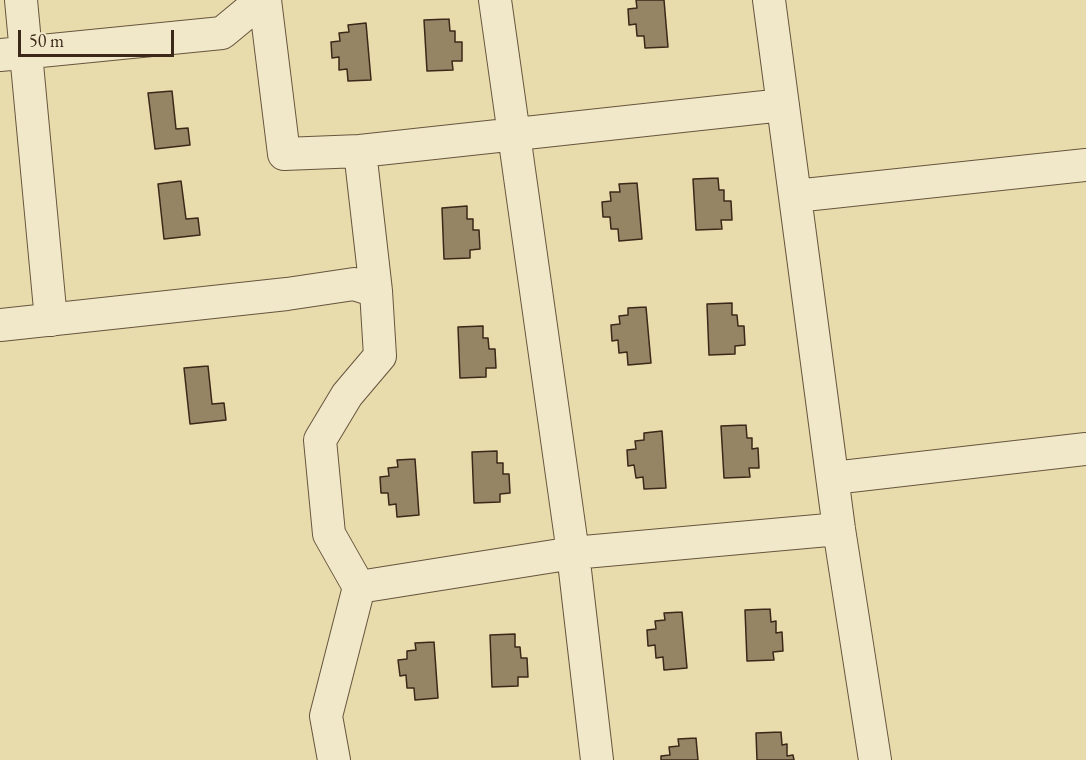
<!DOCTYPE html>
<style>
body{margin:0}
#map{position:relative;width:1086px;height:760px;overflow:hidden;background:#e8dbac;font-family:"EB Garamond",serif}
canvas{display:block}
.scale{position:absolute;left:18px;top:30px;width:156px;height:27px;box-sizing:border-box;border:3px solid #3b2818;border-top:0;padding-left:8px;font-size:18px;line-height:21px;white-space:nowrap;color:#3b2818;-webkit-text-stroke:4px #f0e8c9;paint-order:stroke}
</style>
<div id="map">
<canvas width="1086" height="760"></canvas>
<div class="scale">50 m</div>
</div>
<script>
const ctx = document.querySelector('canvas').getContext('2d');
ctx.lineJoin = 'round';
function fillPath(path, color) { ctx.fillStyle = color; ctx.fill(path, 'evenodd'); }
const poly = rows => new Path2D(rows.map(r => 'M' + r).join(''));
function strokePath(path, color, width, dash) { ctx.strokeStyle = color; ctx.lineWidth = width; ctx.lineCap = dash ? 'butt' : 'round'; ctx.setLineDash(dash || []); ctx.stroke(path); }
const building = poly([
 [636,0,664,0,668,47,645,48,644,36,637,36,636,24,629,25,628,9,637,8,636,0],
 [449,19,450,31,455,31,455,42,462,42,462,61,452,61,453,70,427,71,424,20,449,19],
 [366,23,371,80,348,81,347,69,339,70,339,57,332,58,331,42,340,41,339,33,349,32,348,25,366,23],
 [172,91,176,129,188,128,190,145,155,149,148,93,172,91],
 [718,178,719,190,724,190,724,201,731,201,732,220,721,220,722,229,696,230,693,179,718,178],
 [181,181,186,219,198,218,200,235,164,239,158,184,181,181],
 [637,183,642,239,619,241,618,229,611,229,610,217,603,217,602,202,611,201,610,192,620,192,619,184,637,183],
 [467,206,467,219,473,219,473,230,479,230,480,249,470,250,470,258,444,259,442,208,467,206],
 [732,303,732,315,737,315,738,326,744,326,745,345,735,346,735,354,709,355,707,304,732,303],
 [646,307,651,363,628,365,627,352,619,353,618,340,612,341,611,325,620,324,619,316,628,315,628,308,646,307],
 [483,326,483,338,488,338,489,349,495,349,496,368,486,368,486,377,460,378,458,327,483,326],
 [208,366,212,404,224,403,226,420,190,424,184,368,208,366],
 [746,425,747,438,752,438,752,449,758,448,759,468,749,468,750,477,724,478,721,426,746,425],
 [662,431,666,488,644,489,643,477,636,478,634,465,628,466,627,450,636,449,635,441,644,440,644,433,662,431],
 [497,451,497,463,503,463,503,474,509,474,510,493,500,494,500,502,474,503,472,452,497,451],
 [415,459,419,515,397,517,396,504,389,505,388,493,381,493,380,477,389,476,388,468,398,467,397,460,415,459],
 [770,609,771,622,776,621,776,633,782,632,783,651,773,652,774,660,747,661,745,610,770,609],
 [682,612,687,668,664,670,663,657,656,658,655,645,648,646,647,630,656,629,655,621,665,620,664,613,682,612],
 [515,634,515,647,520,647,521,658,527,658,528,677,518,677,518,686,492,687,490,635,515,634],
 [434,642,438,698,415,700,414,688,407,688,406,675,400,676,398,660,407,659,407,651,416,650,415,643,434,642],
 [781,732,782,745,787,744,787,756,793,755,794,760,757,760,756,733,781,732],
 [696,738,698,760,661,760,661,756,670,755,669,747,679,746,678,739,696,738]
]);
fillPath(building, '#958565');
strokePath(building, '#3b2818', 1.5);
const minor = poly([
 [21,0,51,320],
 [265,0,284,154,360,151,376,291],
 [495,0,573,553,597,760],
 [769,0,839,529,875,760],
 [0,55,222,33,262,0],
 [360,151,783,105],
 [795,196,1086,165],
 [0,325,287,294,354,284,376,291,380,356,347,395,320,440,329,534,359,587],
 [833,478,1086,449],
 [334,760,326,716,359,587,573,553,839,529]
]);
strokePath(minor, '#66553d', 34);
strokePath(minor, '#f0e8c9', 32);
</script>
